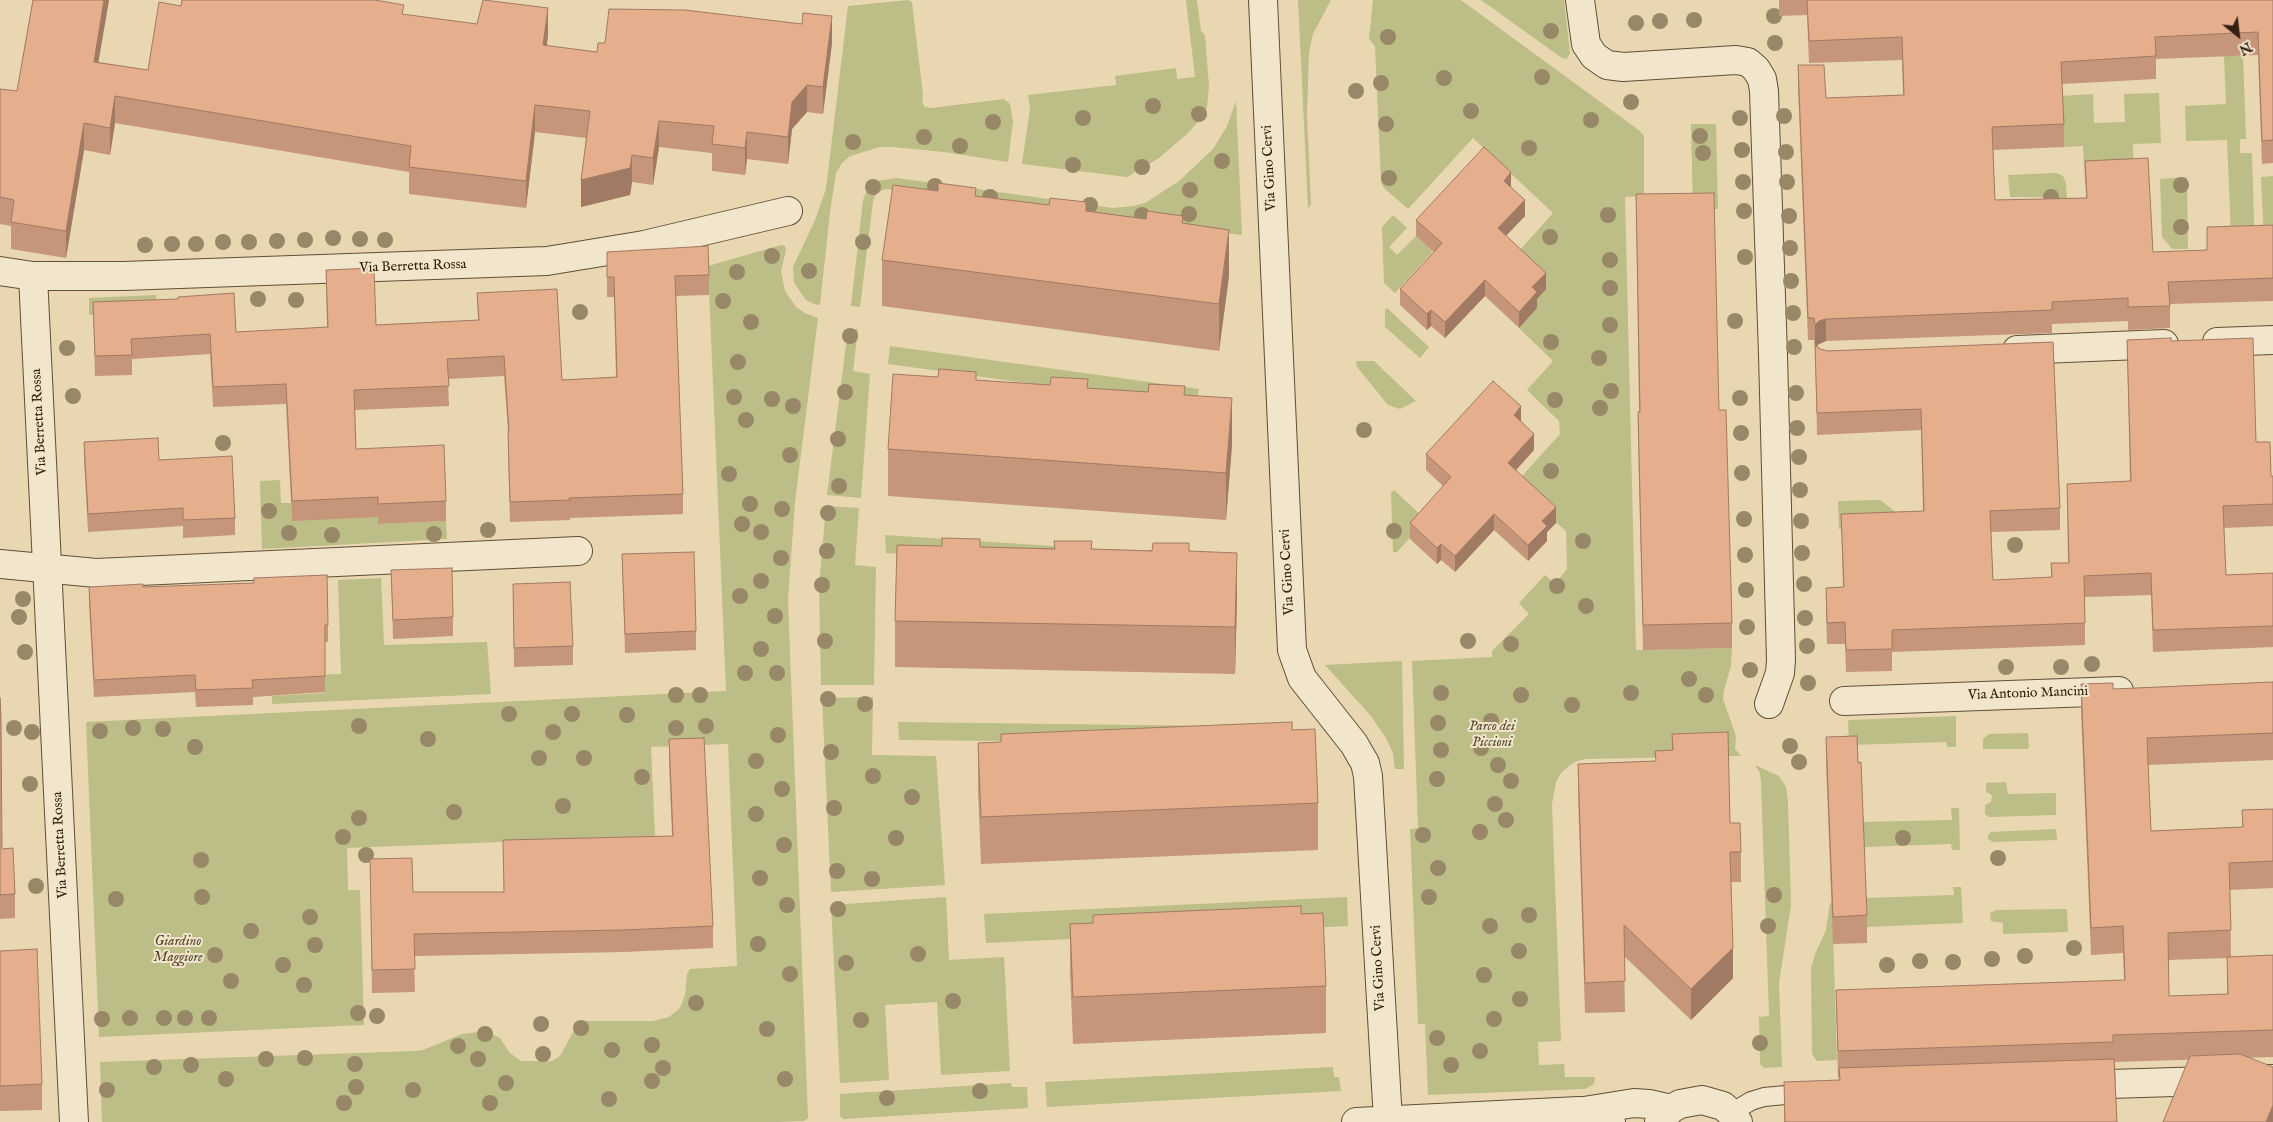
<!DOCTYPE html>
<style>
body{margin:0}
#map{position:relative;width:2273px;height:1122px;overflow:hidden;background:#e9d7b1;font-family:"IM FELL English",serif}
canvas{display:block}
.north{position:absolute;left:2213px;top:10px;width:50px;height:50px;-webkit-text-stroke:4px #f1e5cc;paint-order:stroke;rotate:151deg;font-size:14px;font-weight:700;line-height:20px;text-align:center;color:#33200e}
.north::after{content:'';display:block;margin:auto;width:18px;height:22px;background:#33200e;clip-path:polygon(50% 0,100% 100%,50% 72%,0 100%)}
</style>
<div id="map">
<canvas width="2273" height="1122"></canvas>
<div class="north">N</div>
</div>
<script>
const ctx = document.querySelector('canvas').getContext('2d');
ctx.lineJoin = 'round';
function fillPath(path, color) { ctx.fillStyle = color; ctx.fill(path, 'evenodd'); }
const poly = rows => new Path2D(rows.map(r => 'M' + r).join(''));
function strokePath(path, color, width, dash) { ctx.strokeStyle = color; ctx.lineWidth = width; ctx.lineCap = dash ? 'butt' : 'round'; ctx.setLineDash(dash || []); ctx.stroke(path); }
function label(font, color, halo, rows, align = 'center') {
  ctx.font = font + ' "IM FELL English",serif'; ctx.lineWidth = 4; ctx.setLineDash([]); ctx.textBaseline = 'middle'; ctx.strokeStyle = halo; ctx.fillStyle = color; for (const [text, x, y, turn = 0] of rows) {
    ctx.save(); ctx.translate(x, y); ctx.rotate((+turn || 0) * Math.PI / 180); ctx.textAlign = isNaN(turn) ? turn : align; if (halo) ctx.strokeText(text, 0, 0); ctx.fillText(text, 0, 0); ctx.restore();
  }
}
fillPath(poly([
 [908,0,912,2,923,95,922,102,925,107,931,108,1004,99,1010,104,1013,121,1008,162,944,152,893,147,880,147,850,156,842,163,836,173,830,212,820,305,814,304,806,300,799,290,794,282,793,267,815,220,826,189,848,6],
 [1186,0,1197,0,1201,31,1205,35,1209,86,1207,107,1202,117,1188,133,1159,158,1127,177,1022,164,1030,108,1028,95,1116,85,1115,76,1176,68,1177,79,1195,77],
 [1298,0,1331,0,1313,34,1309,52,1307,114,1311,205,1308,208],
 [1373,0,1461,0,1640,131,1644,136,1644,196,1625,197,1636,650,1732,648,1731,666,1724,690,1723,699,1736,736,1735,749,1741,756,1586,759,1577,761,1569,766,1561,773,1556,782,1552,804,1561,1041,1538,1042,1539,1065,1564,1064,1565,1077,1595,1077,1594,1084,1585,1089,1428,1095,1425,1024,1418,1024,1410,829,1418,828,1412,661,1492,657,1492,651,1529,614,1519,603,1545,575,1555,584,1567,569,1566,531,1540,508,1522,476,1560,434,1559,421,1527,390,1553,361,1519,328,1537,308,1520,250,1553,213,1473,138,1408,209,1384,188,1381,182,1375,46,1369,39],
 [1481,0,1564,0,1570,53,1567,59,1562,58],
 [2243,55,2246,139,2240,139,2240,153,2252,153,2255,257,2232,258,2227,140,2186,141,2185,106,2226,104,2224,56],
 [2159,93,2161,143,2133,144,2134,181,2085,184,2083,146,2064,147,2061,96,2093,94,2094,123,2125,122,2124,94],
 [1236,101,1242,235,886,189,877,192,873,201,860,307,851,306,863,200,869,185,875,181,897,178,1113,208,1133,206,1145,203,1179,181,1213,149,1227,126],
 [1691,124,1716,124,1718,209,1693,209],
 [2056,173,2063,176,2066,183,2068,212,2049,201,2045,197,2010,197,2008,175],
 [2273,176,2273,240,2264,240,2261,177],
 [2187,177,2188,249,2172,249,2162,237,2160,179],
 [1393,215,1407,228,1389,247,1397,255,1416,236,1433,251,1395,293,1384,283,1382,227],
 [781,245,785,246,786,250,781,271,785,291,796,307,805,313,818,318,795,502,788,599,808,1118,804,1121,778,1122,102,1122,100,1062,415,1051,423,1050,462,1034,486,1031,500,1038,510,1053,521,1061,552,1061,560,1056,578,1023,584,1021,653,1021,669,1017,680,1008,685,995,687,974,690,969,737,966,728,744,651,747,655,836,347,848,348,890,360,890,364,1025,99,1037,86,722,726,691,708,266],
 [156,295,159,353,138,313,89,315,89,298],
 [1387,308,1429,347,1420,358,1385,327,1385,310],
 [848,329,858,329,853,371,870,374,861,498,827,495],
 [890,346,1199,389,1195,406,888,364],
 [1356,361,1374,361,1416,401,1400,409,1388,405,1357,367],
 [376,468,379,524,446,521,447,539,262,549,260,481,280,480,281,503,291,503,292,521],
 [1394,490,1426,520,1397,552,1393,552,1391,493],
 [1880,500,1901,516,1894,527,1839,529,1838,501],
 [826,506,859,508,855,565,876,567,874,685,821,685,819,586],
 [885,535,1222,557,1218,575,886,553],
 [381,578,384,645,487,642,491,694,272,704,272,696,324,693,324,686,313,675,341,674,338,580],
 [1402,661,1404,769,1395,769,1393,753,1386,738,1371,716,1325,665],
 [873,697,872,755,936,756,945,885,831,892,822,698],
 [1956,716,1956,747,1947,747,1946,742,1849,745,1848,720],
 [898,722,1221,726,1220,743,899,740],
 [2028,733,2029,748,2026,749,1983,749,1983,739,1989,734],
 [1755,765,1779,776,1786,787,1788,801,1791,905,1779,983,1782,1067,1764,1068,1760,1064,1759,1017,1769,1016,1761,782,1760,773],
 [2006,782,2008,794,2056,793,2056,815,1989,817,1985,814,1985,805,1991,802,1992,795,1986,792,1986,783],
 [1951,808,1959,808,1960,850,1952,850,1951,844,1863,847,1862,822,1952,820],
 [2056,829,2057,840,1993,842,1988,839,1988,835,1991,832],
 [1953,887,1961,887,1963,923,1866,927,1865,898,1954,895],
 [946,897,949,960,1004,957,1010,1071,941,1075,937,1002,885,1005,889,1080,840,1083,831,905],
 [1347,897,1348,926,986,943,984,914],
 [1830,903,1832,903,1837,1060,1817,1061,1812,1054,1811,969,1815,954,1826,930],
 [2067,909,2068,932,2003,934,2003,923,1991,921,1990,913,1996,910],
 [1333,1067,1334,1077,1339,1077,1341,1091,1047,1107,1045,1082],
 [1011,1083,1012,1087,1027,1087,1028,1108,843,1119,840,1116,840,1094]
]), '#bcbd87');
const service = poly([
 [1731,1113,1751,1101,1764,1097,1807,1093]
]);
const minor = poly([
 [1263,0,1292,650,1302,678,1354,744,1365,763,1368,776,1388,1121],
 [1580,0,1586,44,1594,56,1607,65,1623,67,1736,60,1748,62,1756,69,1762,79,1764,91,1773,355,1781,660,1780,673,1769,704],
 [0,271,33,276,74,1122],
 [33,276,123,276,547,261,644,245,788,211],
 [2217,342,2273,340],
 [2017,350,2164,344],
 [0,564,96,573,578,551],
 [1844,701,2119,691],
 [2077,1085,2273,1079],
 [1584,1111,1634,1103,1649,1104,1671,1109],
 [1356,1122,1579,1111,1611,1122],
 [1659,1122,1671,1109,1680,1104,1702,1100,1723,1106,1731,1113,1738,1122]
]);
strokePath(service, '#604e37', 20);
strokePath(minor, '#604e37', 30);
strokePath(service, '#f1e5cc', 18);
strokePath(minor, '#f1e5cc', 28);
ctx.fillStyle = '#988868';
for (const [x, y] of [
 [1774,16],
 [1694,20],
 [1660,21],
 [1636,23],
 [1551,31],
 [1388,37],
 [1775,43],
 [1542,77],
 [1444,78],
 [1381,83],
 [1356,91],
 [1631,102],
 [1153,106],
 [1471,111],
 [1199,114],
 [1784,116],
 [1083,118],
 [1740,118],
 [1591,120],
 [993,122],
 [1386,124],
 [1700,136],
 [924,137],
 [853,142],
 [960,146],
 [1529,148],
 [1742,150],
 [1786,152],
 [1703,153],
 [1222,161],
 [1073,165],
 [1142,167],
 [1389,178],
 [1743,182],
 [1787,182],
 [2181,185],
 [935,186],
 [873,187],
 [1190,190],
 [990,197],
 [2051,197],
 [1090,205],
 [1744,211],
 [1189,214],
 [1142,215],
 [1608,215],
 [1789,216],
 [2181,227],
 [1550,237],
 [333,238],
 [360,239],
 [305,240],
 [385,240],
 [277,241],
 [223,242],
 [249,242],
 [863,242],
 [172,244],
 [196,244],
 [145,245],
 [1790,248],
 [772,256],
 [1745,257],
 [1610,260],
 [809,271],
 [737,272],
 [1791,281],
 [1610,288],
 [258,299],
 [296,300],
 [723,301],
 [580,312],
 [1793,313],
 [1735,321],
 [751,322],
 [1610,325],
 [850,336],
 [1551,342],
 [1794,347],
 [67,348],
 [1599,358],
 [738,362],
 [1611,391],
 [845,392],
 [1796,393],
 [73,396],
 [734,397],
 [1740,398],
 [772,399],
 [1555,400],
 [793,406],
 [1600,408],
 [746,420],
 [1797,428],
 [1364,430],
 [1741,433],
 [838,439],
 [223,443],
 [790,455],
 [1799,457],
 [1551,471],
 [1742,473],
 [729,474],
 [839,486],
 [1800,490],
 [750,504],
 [782,509],
 [269,511],
 [828,513],
 [1744,519],
 [1801,521],
 [742,524],
 [488,530],
 [1394,531],
 [761,532],
 [289,533],
 [434,534],
 [332,535],
 [1583,541],
 [2015,545],
 [827,551],
 [1802,553],
 [1745,555],
 [781,558],
 [761,581],
 [1804,584],
 [822,585],
 [1557,586],
 [1746,590],
 [740,596],
 [23,599],
 [1586,606],
 [775,616],
 [19,617],
 [1805,618],
 [1747,627],
 [825,641],
 [1468,641],
 [1511,644],
 [1807,646],
 [761,649],
 [25,652],
 [2092,664],
 [2006,667],
 [2061,667],
 [1750,670],
 [745,673],
 [777,673],
 [1689,679],
 [1808,683],
 [1441,693],
 [1631,693],
 [676,695],
 [700,695],
 [1521,695],
 [1706,695],
 [828,699],
 [865,704],
 [1572,705],
 [509,714],
 [572,714],
 [627,715],
 [1491,721],
 [1438,723],
 [359,726],
 [706,726],
 [14,728],
 [133,728],
 [676,728],
 [163,729],
 [100,731],
 [32,732],
 [553,732],
 [778,735],
 [428,739],
 [1790,746],
 [195,747],
 [1481,748],
 [1441,750],
 [831,752],
 [539,758],
 [584,758],
 [756,761],
 [1799,762],
 [1498,765],
 [873,776],
 [642,777],
 [1437,779],
 [1511,781],
 [30,784],
 [782,789],
 [912,797],
 [1495,804],
 [563,806],
 [834,808],
 [454,812],
 [756,814],
 [359,818],
 [1506,820],
 [1480,832],
 [1423,835],
 [343,837],
 [896,838],
 [1903,838],
 [784,845],
 [366,855],
 [1998,858],
 [201,860],
 [1438,868],
 [837,871],
 [760,878],
 [872,879],
 [36,886],
 [1774,895],
 [202,897],
 [1429,897],
 [116,899],
 [787,905],
 [838,909],
 [1529,915],
 [310,917],
 [1490,926],
 [1768,926],
 [251,931],
 [758,944],
 [315,945],
 [2074,948],
 [1519,951],
 [918,954],
 [215,955],
 [2025,956],
 [1992,959],
 [1920,961],
 [1953,962],
 [846,963],
 [283,965],
 [1887,965],
 [790,974],
 [1484,975],
 [231,981],
 [304,985],
 [1520,999],
 [953,1001],
 [696,1003],
 [358,1013],
 [377,1016],
 [130,1018],
 [164,1018],
 [185,1018],
 [209,1018],
 [102,1019],
 [1494,1019],
 [861,1020],
 [541,1024],
 [581,1028],
 [767,1029],
 [485,1034],
 [1437,1038],
 [1760,1043],
 [652,1045],
 [458,1046],
 [612,1050],
 [1480,1051],
 [543,1054],
 [305,1058],
 [266,1059],
 [478,1059],
 [355,1064],
 [191,1065],
 [1451,1065],
 [154,1067],
 [663,1068],
 [226,1079],
 [785,1079],
 [652,1081],
 [506,1083],
 [356,1087],
 [107,1090],
 [413,1090],
 [980,1091],
 [887,1098],
 [609,1099],
 [344,1103],
 [490,1103]
]) { ctx.beginPath(); ctx.arc(x, y, 8, 0, 2 * Math.PI); ctx.fill(); }
fillPath(poly([
 [33,0,109,0,98,62,148,70,181,6,404,15,548,35,547,46,597,52,605,43,832,43,823,114,807,112,792,129,788,164,747,159,745,175,712,171,712,153,659,147,653,185,632,182,630,195,581,207,586,138,535,132,526,208,409,194,409,172,115,123,110,155,84,150,66,258,11,249,11,226,0,224,0,89,17,91],
 [1779,0,2273,0,2273,163,2262,164,2258,55,2156,59,2156,79,2062,84,2064,124,2064,147,1993,150,1995,200,2086,198,2085,161,2153,252,2207,250,2207,227,2273,225,2273,301,2170,304,2170,328,2128,330,2128,321,2052,324,2052,333,1826,341,1819,344,1817,346,1820,349,1828,351,2053,342,2060,508,2060,530,1991,532,1993,580,2051,577,2051,563,2068,563,2067,484,2130,481,2127,340,2171,341,2256,442,2271,476,2273,476,2273,526,2224,528,2226,575,2273,573,2273,647,2153,652,2151,595,2085,597,2085,645,1892,652,1892,671,1846,672,1845,644,1827,644,1826,610,1826,588,1843,587,1841,514,1923,511,1921,430,1817,435,1815,347,1815,348,1814,340,1808,340,1798,87,1798,65,1826,98,1903,95,1902,60,1809,63,1807,15,1779,16],
 [1511,188,1525,216,1506,236,1546,289,1537,299,1537,308,1519,328,1485,296,1445,338,1431,326,1427,330,1400,305,1400,289,1434,252,1416,236,1416,220],
 [1636,194,1719,410,1732,623,1732,648,1643,650,1638,438,1638,412,1639,412],
 [976,196,1183,224,1229,276,1219,351,882,306,882,260],
 [607,252,709,275,709,295,676,296,683,494,683,514,570,518,570,520,510,522,508,451,508,431,504,376,448,379,449,406,355,410,356,449,446,501,446,521,378,524,378,517,292,521,286,404,213,407,210,354,132,359,132,375,95,376,93,302,236,332,327,327,326,270,376,325,478,320,477,293,562,380,616,377,614,297,607,297],
 [976,380,1185,395,1232,445,1226,520,888,496,888,449],
 [1521,421,1534,450,1516,470,1556,523,1547,532,1547,541,1528,561,1494,530,1455,572,1441,560,1437,564,1410,539,1410,523,1443,486,1426,470,1426,454],
 [84,442,159,460,235,518,235,535,183,538,183,526,88,532,84,460],
 [980,547,1189,551,1237,599,1235,674,895,667,895,621],
 [622,554,696,631,696,650,625,653],
 [391,570,453,617,453,636,393,639],
 [513,584,573,646,573,665,514,667],
 [89,587,143,587,328,625,328,642,325,642,325,692,253,697,253,705,196,707,195,692,94,697,89,604],
 [2273,682,2273,760,2148,765,2151,831,2242,827,2242,810,2273,809,2273,888,2230,890,2231,957,2273,955,2273,1057,2115,1062,2117,1122,1784,1122,1784,1082,1839,1080,1839,1078,1838,1078,1836,990,2124,980,2123,953,2091,955,2081,711,2081,684,2113,689],
 [2227,958,2227,994,2169,996,2168,960],
 [0,698,2,849,15,894,15,918,0,919],
 [1292,730,1318,803,1318,850,981,864,978,789,978,743],
 [1672,734,1730,823,1741,852,1741,882,1731,882,1733,978,1691,1020,1624,956,1625,1012,1585,1013,1578,794,1578,764,1655,761,1672,750],
 [1826,737,1858,763,1867,915,1867,943,1833,944,1826,764],
 [669,739,713,926,713,948,624,952,414,956,415,992,372,993,370,859,413,892,503,892,672,836,669,762],
 [1301,914,1326,986,1326,1033,1073,1044,1070,971,1070,924],
 [0,951,42,1084,42,1110,0,1111]
]), '#c59679');
fillPath(poly([
 [104,0,109,0,94,88,94,62],
 [548,8,548,35,543,72,543,45],
 [832,16,832,43,823,114,823,87],
 [807,85,807,112,792,129,788,164,788,137,792,102],
 [115,96,115,123,110,155,110,128],
 [535,105,535,132,526,208,526,181],
 [659,121,659,147,653,185,653,158],
 [84,123,84,150,66,258,66,231],
 [747,132,747,159,745,175,745,148],
 [632,155,632,182,630,195,581,207,581,180],
 [1511,172,1511,188,1504,181],
 [1525,200,1525,216,1498,244,1498,228],
 [1229,230,1229,276,1219,351,1219,304],
 [1546,273,1546,289,1537,299,1537,308,1519,328,1519,312,1532,287],
 [1485,280,1485,296,1445,338,1445,322],
 [1431,310,1431,326,1427,330,1427,314],
 [1826,319,1826,341,1819,344,1815,348,1815,325,1819,321],
 [1232,398,1232,445,1226,520,1226,473],
 [1521,406,1521,422,1514,415],
 [1534,434,1534,450,1508,479,1508,463],
 [1556,507,1556,523,1547,532,1547,541,1528,561,1528,545,1542,521],
 [1494,514,1494,530,1455,572,1455,556],
 [1441,544,1441,560,1437,564,1437,548],
 [1237,553,1237,599,1235,674,1235,627],
 [1733,948,1733,978,1691,1020,1691,989],
 [2273,1105,2273,1122,2266,1122]
]), '#a07a63');
const building = poly([
 [33,0,104,0,94,62,148,70,159,2,181,6,182,0,375,0,404,5,402,14,477,24,483,0,484,0,548,8,543,45,597,52,598,43,605,43,609,9,685,10,802,24,803,13,832,16,823,87,807,85,792,102,788,137,747,132,745,148,712,144,714,126,659,121,653,158,632,155,630,168,581,180,590,111,535,105,526,181,409,167,411,146,115,96,110,128,84,123,66,231,11,222,14,200,0,197,0,89,17,91,33,0],
 [1807,0,2273,0,2273,140,2262,141,2258,32,2155,37,2156,56,2061,62,2064,124,1992,127,1995,200,2087,198,2085,161,2148,158,2153,252,2207,250,2207,227,2273,225,2273,278,2168,282,2170,306,2128,307,2128,298,2052,302,2052,310,1826,319,1819,321,1815,325,1814,318,1808,318,1798,65,1824,65,1826,98,1904,95,1902,37,1809,41,1807,0],
 [1484,147,1511,172,1504,181,1525,200,1498,228,1546,273,1532,287,1537,292,1519,312,1485,280,1445,322,1431,310,1427,314,1400,289,1442,243,1416,220,1484,147],
 [938,183,976,188,975,196,1049,205,1050,198,1086,202,1086,211,1146,219,1147,211,1183,216,1182,223,1229,230,1219,304,882,260,893,185,938,191,938,183],
 [1714,193,1719,410,1726,410,1732,623,1643,625,1638,412,1640,412,1636,194,1714,193],
 [708,246,709,275,675,276,683,494,569,498,570,500,510,502,508,431,509,431,504,356,447,359,449,386,354,390,356,449,444,445,446,501,378,504,378,497,292,501,286,384,213,387,210,334,131,339,132,355,95,356,93,302,178,299,178,297,234,293,236,332,328,327,326,270,374,268,376,325,479,320,477,293,557,289,562,380,617,377,614,277,607,277,607,252,708,246],
 [2171,338,2171,341,2253,338,2256,442,2270,442,2271,476,2273,476,2273,504,2223,506,2226,575,2273,573,2273,626,2153,630,2151,573,2084,576,2085,623,1892,630,1892,649,1846,650,1845,622,1827,623,1826,588,1844,587,1841,514,1924,511,1921,409,1817,413,1815,345,1820,349,1828,351,2053,342,2060,508,1990,511,1993,580,2052,577,2051,563,2069,563,2067,484,2131,481,2127,340,2171,338],
 [939,369,976,372,976,380,1050,385,1051,377,1088,379,1087,388,1148,392,1149,384,1185,386,1184,395,1232,398,1226,473,888,449,893,374,938,377,939,369],
 [1493,381,1521,406,1514,415,1534,434,1508,463,1556,507,1542,521,1547,526,1528,545,1494,514,1455,556,1441,544,1437,548,1410,523,1451,477,1426,454,1493,381],
 [158,438,159,460,232,456,235,518,183,520,183,508,88,514,84,442,158,438],
 [942,538,980,539,980,547,1055,549,1054,541,1092,541,1091,549,1152,551,1153,543,1189,543,1189,551,1237,553,1235,627,895,621,897,545,942,546,942,538],
 [694,552,696,631,625,634,622,554,694,552],
 [452,568,453,617,393,620,391,570,452,568],
 [327,575,328,625,325,625,325,676,252,680,253,688,196,690,195,675,94,680,89,587,143,584,143,587,254,583,254,578,327,575],
 [570,582,573,646,514,648,513,584,570,582],
 [2273,682,2273,733,2147,738,2151,831,2243,827,2242,810,2273,809,2273,861,2229,863,2231,930,2168,933,2169,996,2228,994,2227,957,2273,955,2273,1030,2113,1035,2113,1042,1838,1051,1836,990,2125,980,2123,926,2091,928,2081,684,2113,683,2113,689,2273,682],
 [0,698,1,719,2,849,13,848,15,894,0,895,0,698],
 [1292,722,1292,730,1315,729,1318,803,981,817,978,743,1001,742,1001,734,1292,722],
 [1728,732,1730,823,1740,823,1741,852,1730,852,1733,948,1691,989,1624,925,1625,981,1585,983,1578,764,1656,761,1655,751,1673,750,1672,734,1728,732],
 [1857,736,1858,763,1861,762,1867,915,1833,917,1826,737,1857,736],
 [704,738,713,926,624,930,414,934,415,969,372,970,370,859,412,858,413,892,504,892,503,840,673,836,669,739,704,738],
 [1301,906,1301,914,1323,913,1326,986,1073,997,1070,924,1093,923,1093,915,1301,906],
 [37,949,42,1084,0,1086,0,951,37,949],
 [2240,1054,2273,1067,2273,1105,2266,1122,2163,1122,2190,1056,2240,1054],
 [2114,1059,2117,1122,1785,1122,1784,1082,1840,1080,1839,1068,2114,1059]
]);
fillPath(building, '#e5ae8d');
strokePath(building, '#a07a63', 1);
label('14px', '#33200e', '#f1e5cc', [
 ["Via Gino Cervi",1270,168,-93],
 ["Via Berretta Rossa",413,267,-2],
 ["Via Berretta Rossa",40,422,-93],
 ["Via Gino Cervi",1288,572,-93],
 ["Via Antonio Mancini",2028,694,-2],
 ["Via Berretta Rossa",61,845,-93],
 ["Via Gino Cervi",1379,968,-93]
]);
label('italic 14px', '#55472c', '#f1e5cc', [
 ["Parco dei",1492,727],
 ["Piccioni",1492,743],
 ["Giardino",178,942],
 ["Maggiore",178,958]
]);
</script>
